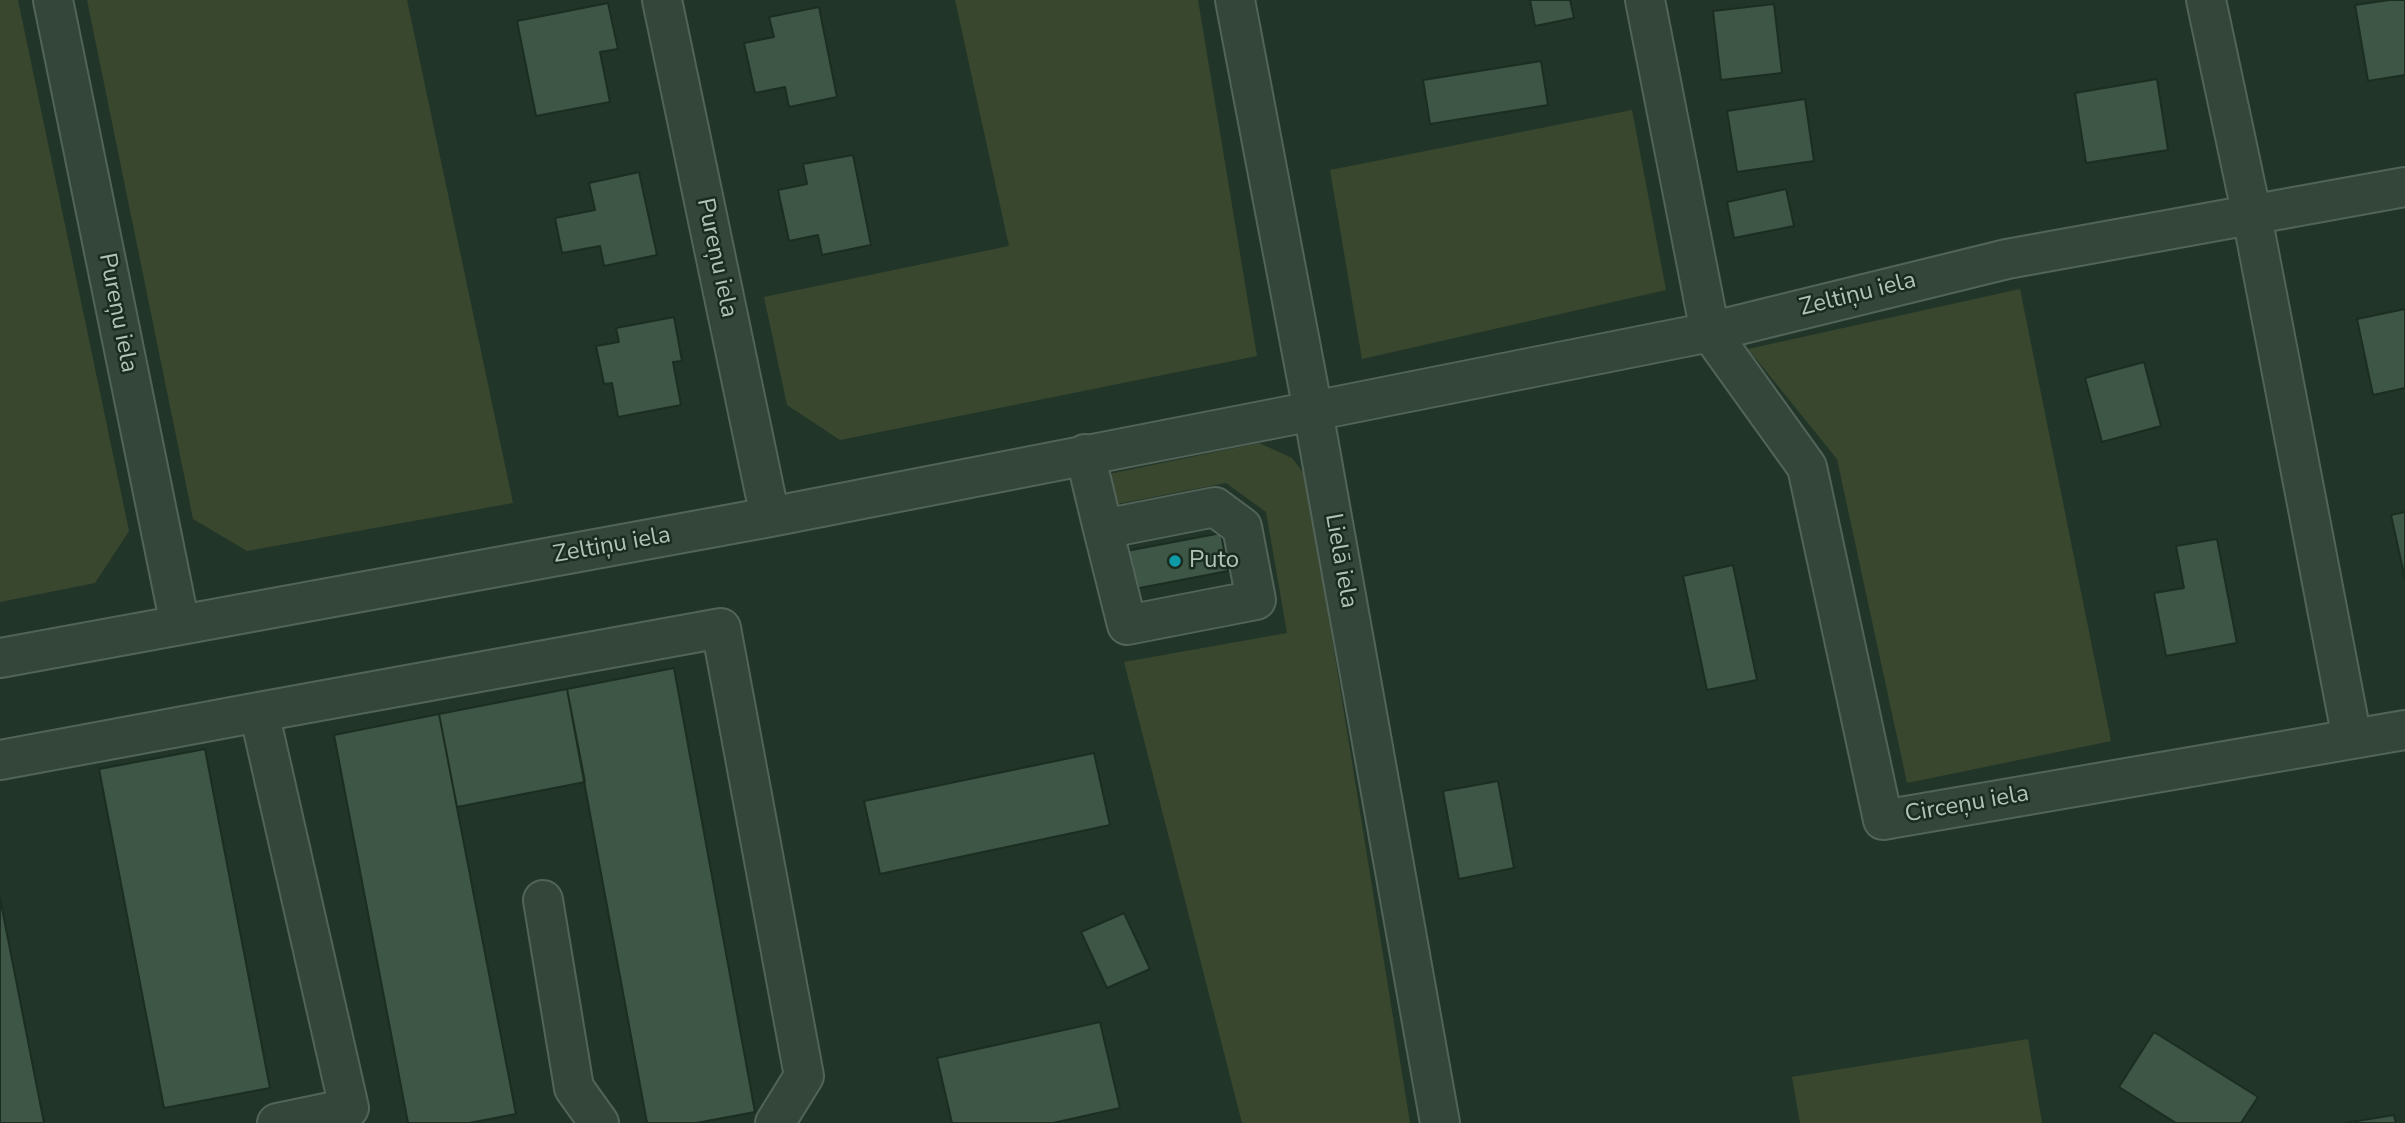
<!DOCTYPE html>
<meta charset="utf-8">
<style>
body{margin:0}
canvas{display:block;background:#213528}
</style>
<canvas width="2405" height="1123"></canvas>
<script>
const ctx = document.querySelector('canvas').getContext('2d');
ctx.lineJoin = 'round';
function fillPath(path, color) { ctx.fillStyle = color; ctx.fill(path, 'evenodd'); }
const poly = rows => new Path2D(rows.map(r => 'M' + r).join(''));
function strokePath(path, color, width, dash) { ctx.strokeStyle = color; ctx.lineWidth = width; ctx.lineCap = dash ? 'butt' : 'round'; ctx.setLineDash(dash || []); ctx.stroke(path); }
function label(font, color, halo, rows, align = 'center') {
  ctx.font = font + ' "Nunito Sans",sans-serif'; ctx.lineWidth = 5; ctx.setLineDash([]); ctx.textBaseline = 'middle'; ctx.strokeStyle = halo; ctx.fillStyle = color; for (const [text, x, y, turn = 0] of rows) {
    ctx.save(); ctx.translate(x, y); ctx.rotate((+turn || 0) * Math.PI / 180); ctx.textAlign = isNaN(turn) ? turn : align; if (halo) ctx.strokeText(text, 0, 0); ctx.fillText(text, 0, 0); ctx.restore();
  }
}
fillPath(poly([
 [0,0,18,0,129,531,95,583,0,602],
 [87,0,407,0,513,503,247,551,193,519],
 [955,0,1198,0,1257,356,840,440,787,405,764,297,1009,246],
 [1632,110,1666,290,1362,359,1330,170],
 [2020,289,2111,741,1907,783,1837,459,1748,349],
 [1259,443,1292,458,1306,476,1410,1123,1242,1123,1124,662,1287,633,1266,512,1226,483,1117,504,1109,474],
 [2028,1039,2042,1123,1800,1123,1792,1077]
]), '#39472f');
const building = poly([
 [1530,0,1570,0,1574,18,1535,26,1530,0],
 [2389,0,2405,0,2405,75,2368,81,2355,5,2389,0],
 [608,3,618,49,600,52,610,102,536,116,517,21,608,3],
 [1774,4,1782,73,1721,80,1713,11,1774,4],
 [819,7,837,97,789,107,785,87,755,93,744,43,774,37,769,17,819,7],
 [1541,61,1548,105,1430,124,1423,80,1541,61],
 [2157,79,2168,150,2086,163,2075,93,2157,79],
 [1805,99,1814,161,1737,172,1727,111,1805,99],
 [853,155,871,245,822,255,818,235,789,241,778,190,807,184,803,164,853,155],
 [639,172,657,255,604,266,600,246,562,253,555,218,595,210,589,183,639,172],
 [1786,189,1794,226,1734,238,1727,202,1786,189],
 [2405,309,2405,388,2373,395,2357,319,2405,309],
 [674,317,682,361,673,362,681,405,618,417,612,383,604,384,596,346,619,342,616,328,674,317],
 [2144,362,2161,426,2102,442,2085,378,2144,362],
 [2405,512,2405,579,2391,515,2405,512],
 [1221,533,1228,571,1129,590,1121,552,1221,533],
 [2217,539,2237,643,2166,656,2154,593,2184,588,2176,546,2217,539],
 [1733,565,1757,680,1707,690,1683,576,1733,565],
 [674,668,755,1112,696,1123,647,1123,567,689,674,668],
 [567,689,585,782,457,807,439,714,567,689],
 [439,714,516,1114,469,1123,408,1123,334,735,439,714],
 [205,749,270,1088,164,1108,99,769,205,749],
 [1094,753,1110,825,880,874,864,801,1094,753],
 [1498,781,1514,868,1459,879,1443,791,1498,781],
 [0,898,44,1123,0,1123,0,898],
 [1124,913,1150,969,1107,988,1081,932,1124,913],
 [1100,1022,1120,1108,1053,1123,952,1123,937,1058,1100,1022],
 [2154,1032,2258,1097,2241,1123,2176,1123,2119,1087,2154,1032],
 [2394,1115,2396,1123,2345,1123,2394,1115]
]);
fillPath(building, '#3d5646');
strokePath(building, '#1c2d22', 2);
const minor = poly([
 [53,0,180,625],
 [662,0,770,517],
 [1235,0,1313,411,1440,1123],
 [1645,0,1710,332,1807,467,1883,820,2405,730],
 [2206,0,2252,216,2352,739],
 [1085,454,1103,529,1215,507,1242,527,1256,600,1127,625,1103,529],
 [0,658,770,517,1313,411,1710,332,2007,259,2405,187],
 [259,712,721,628,804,1076,775,1123],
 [0,760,259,712,349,1108,277,1123],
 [543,900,574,1088,599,1123]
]);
strokePath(minor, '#526459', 42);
strokePath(minor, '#34463a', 38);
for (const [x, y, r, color] of [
 [1175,561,7,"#0f9aa8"]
]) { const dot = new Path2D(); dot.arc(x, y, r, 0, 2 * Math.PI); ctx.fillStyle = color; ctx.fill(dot); strokePath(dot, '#1a2b20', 2.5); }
label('24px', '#afc3b6', '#1a2b20', [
 ["Pureņu iela",716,258,78],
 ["Zeltiņu iela",1858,295,-14],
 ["Pureņu iela",117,313,79],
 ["Zeltiņu iela",612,546,-10],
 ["Lielā iela",1340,561,80],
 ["Circeņu iela",1967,805,-10]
]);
label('24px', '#afc3b6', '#1a2b20', [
 ["Puto",1189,561]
], 'left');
</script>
